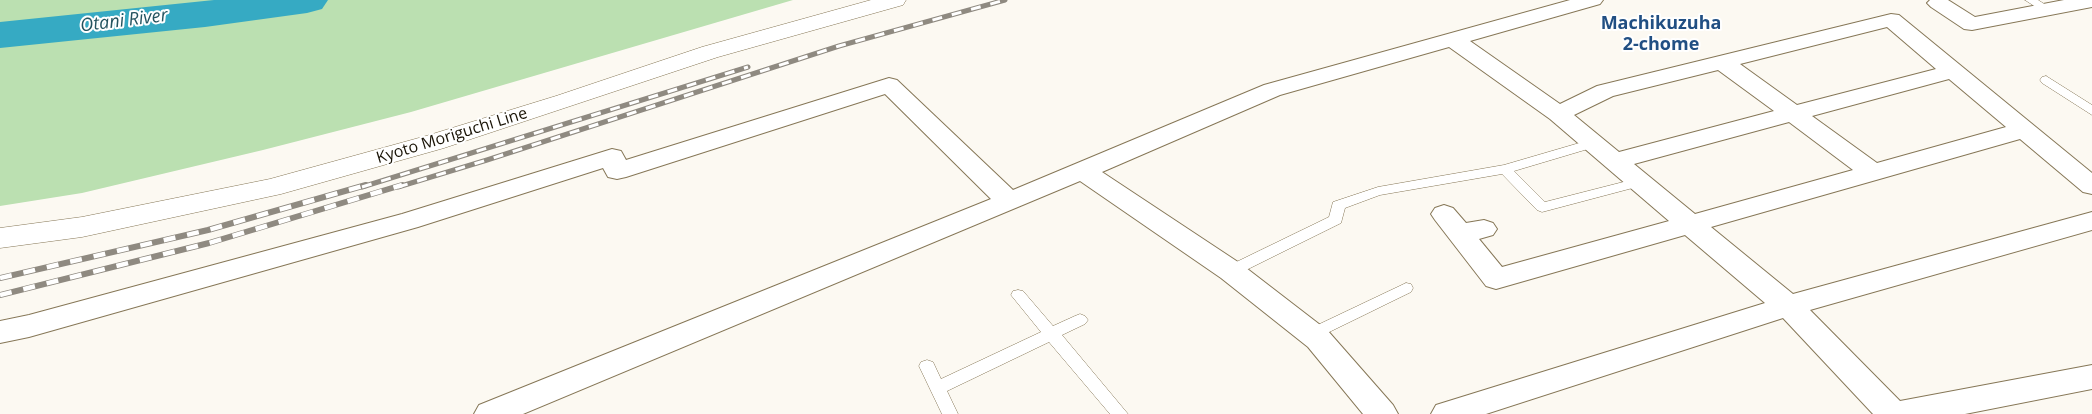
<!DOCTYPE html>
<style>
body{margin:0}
canvas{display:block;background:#fcf9f2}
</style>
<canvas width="2092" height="414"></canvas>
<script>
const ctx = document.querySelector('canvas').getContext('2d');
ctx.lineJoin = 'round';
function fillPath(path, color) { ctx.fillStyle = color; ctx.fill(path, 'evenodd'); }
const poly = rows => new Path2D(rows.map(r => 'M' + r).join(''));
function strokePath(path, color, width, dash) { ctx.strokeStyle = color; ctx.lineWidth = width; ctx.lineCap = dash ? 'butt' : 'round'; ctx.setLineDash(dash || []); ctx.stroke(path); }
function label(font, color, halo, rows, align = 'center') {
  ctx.font = font + ' "Open Sans",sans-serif'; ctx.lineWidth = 4; ctx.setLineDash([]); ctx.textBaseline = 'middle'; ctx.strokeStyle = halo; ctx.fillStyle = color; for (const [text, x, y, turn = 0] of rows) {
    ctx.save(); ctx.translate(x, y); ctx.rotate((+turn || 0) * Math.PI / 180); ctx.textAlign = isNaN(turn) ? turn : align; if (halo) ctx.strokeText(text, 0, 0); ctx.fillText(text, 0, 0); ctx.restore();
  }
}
fillPath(poly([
 [0,0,793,0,411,112,263,150,82,193,0,206]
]), '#bbe0b1');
fillPath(poly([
 [214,0,328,0,322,9,307,13,205,27,0,48,0,22,214,0]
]), '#36aac3');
const lane = poly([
 [2025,0,2038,0,2052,9,2050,11,2042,11,2025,0],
 [2046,76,2092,105,2092,115,2042,83,2040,80,2042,77,2046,76],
 [1593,139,1598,140,1599,143,1598,146,1514,171,1545,202,1639,178,1644,179,1646,182,1644,185,1542,212,1537,210,1502,174,1380,195,1345,208,1341,223,1236,275,1231,276,1226,275,1224,271,1226,267,1329,217,1333,202,1378,187,1504,165,1593,139],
 [1406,283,1411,284,1413,288,1411,292,1317,338,1312,340,1307,338,1304,334,1307,330,1406,283],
 [1018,290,1023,291,1053,326,1075,316,1080,314,1085,316,1088,320,1085,324,1062,335,1128,414,1110,414,1049,342,947,391,958,414,942,414,919,366,921,362,927,360,933,362,941,379,1041,332,1011,295,1013,291,1018,290]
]);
const street = poly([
 [1570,0,1603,0,1600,4,1470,41,1560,104,1597,86,1891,14,1899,15,2092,173,2092,194,2083,192,2020,139,1711,227,1793,294,2092,212,2092,230,1810,310,1900,401,2092,365,2092,389,1965,414,1873,414,1783,318,1486,414,1431,414,1436,405,1765,303,1685,235,1496,289,1486,286,1435,220,1431,214,1435,208,1444,205,1453,208,1466,223,1484,220,1493,223,1497,229,1493,235,1479,239,1502,267,1669,221,1550,119,1449,47,1280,95,1102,172,1241,264,1328,331,1393,405,1398,414,1363,414,1308,347,1221,278,1080,181,523,414,474,414,479,405,991,199,885,94,626,177,617,179,608,177,603,168,418,227,29,337,0,343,0,321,29,315,402,214,612,149,621,151,626,160,889,78,897,80,1013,190,1264,85,1570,0],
 [1887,27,1936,69,1797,105,1740,64,1887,27],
 [1718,70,1774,111,1619,152,1574,115,1613,96,1718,70],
 [1949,79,2006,127,1877,163,1812,116,1949,79],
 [1789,122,1853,170,1695,214,1634,164,1789,122],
 [1930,0,1948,0,1975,17,2064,0,2092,0,2092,7,1972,30,1964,29,1931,7,1927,3,1930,0]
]);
const primary = poly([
 [871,0,906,0,903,5,718,57,444,148,281,194,82,237,0,248,0,228,82,217,270,179,426,136,556,96,702,47,871,0]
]);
strokePath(lane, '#867757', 1);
strokePath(street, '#867757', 2);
strokePath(primary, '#867757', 1);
fillPath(lane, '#fff');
fillPath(street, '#fff');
fillPath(primary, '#fff');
const railFar1 = poly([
 [362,187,748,67],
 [398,187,487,160,839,46,1005,0]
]);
const rail = poly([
 [0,278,208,230,366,185],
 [0,295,209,243,402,185]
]);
strokePath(railFar1, '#8f8a81', 5);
strokePath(rail, '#8f8a81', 6);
strokePath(railFar1, '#fff', 3, [10]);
strokePath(rail, '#fff', 4.5, [12]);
label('16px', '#191306', '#fff', [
 ["Kyoto Moriguchi Line",452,136,-17]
]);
label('italic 18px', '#24535f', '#fff', [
 ["Otani River",124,21,-7]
]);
label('bold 18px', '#214f83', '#fff', [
 ["Machikuzuha",1661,24],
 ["2-chome",1661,45]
]);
</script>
